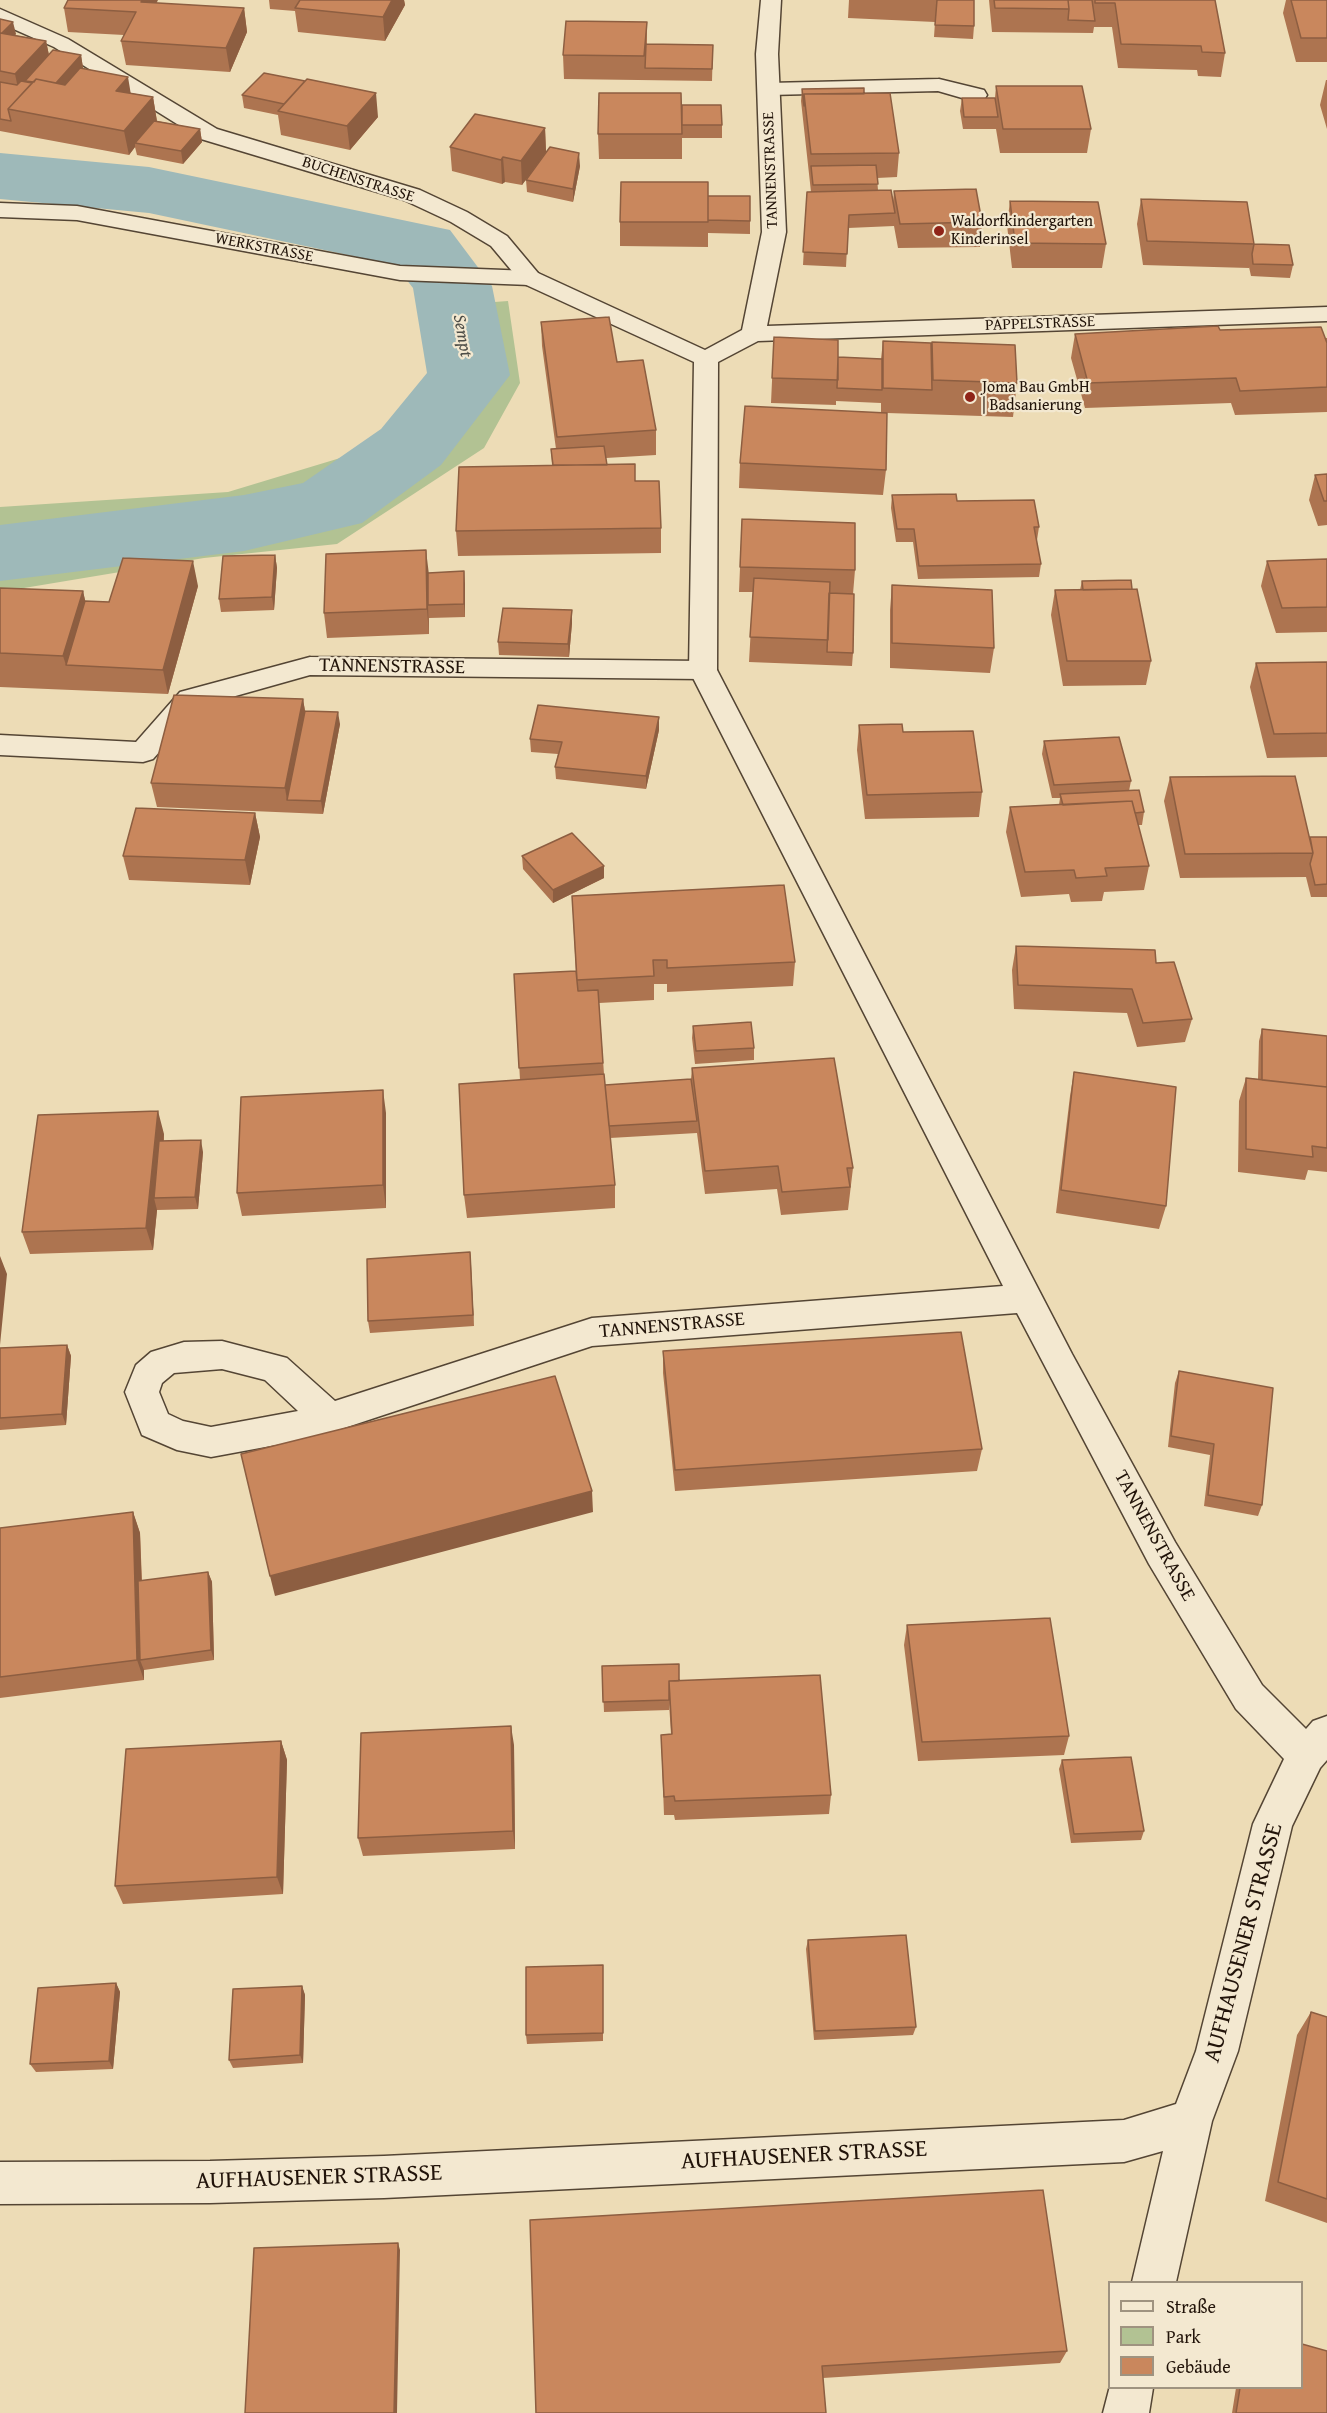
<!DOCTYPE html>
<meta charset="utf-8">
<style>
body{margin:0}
#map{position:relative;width:1327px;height:2413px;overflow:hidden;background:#eddcb6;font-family:"Gentium Book Plus",serif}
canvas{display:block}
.legend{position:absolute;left:1108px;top:2281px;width:195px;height:108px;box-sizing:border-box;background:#f3e8d0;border:2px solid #9f9380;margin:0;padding:8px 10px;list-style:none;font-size:18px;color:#211309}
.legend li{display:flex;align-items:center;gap:12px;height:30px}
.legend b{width:30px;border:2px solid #9f9380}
</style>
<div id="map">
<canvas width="1327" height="2413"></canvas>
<ul class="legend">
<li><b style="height:8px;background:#f3e8d0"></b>Straße</li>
<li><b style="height:16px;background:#b2c293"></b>Park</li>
<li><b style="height:16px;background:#c9875d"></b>Gebäude</li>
</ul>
</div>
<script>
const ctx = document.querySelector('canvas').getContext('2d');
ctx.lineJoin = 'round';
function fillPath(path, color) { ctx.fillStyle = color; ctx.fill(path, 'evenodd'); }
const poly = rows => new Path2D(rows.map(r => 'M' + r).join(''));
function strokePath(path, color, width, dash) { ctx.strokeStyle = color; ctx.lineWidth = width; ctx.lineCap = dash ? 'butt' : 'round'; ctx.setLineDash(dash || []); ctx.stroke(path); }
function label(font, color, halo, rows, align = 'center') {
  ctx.font = font + ' "Gentium Book Plus",serif'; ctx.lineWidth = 4.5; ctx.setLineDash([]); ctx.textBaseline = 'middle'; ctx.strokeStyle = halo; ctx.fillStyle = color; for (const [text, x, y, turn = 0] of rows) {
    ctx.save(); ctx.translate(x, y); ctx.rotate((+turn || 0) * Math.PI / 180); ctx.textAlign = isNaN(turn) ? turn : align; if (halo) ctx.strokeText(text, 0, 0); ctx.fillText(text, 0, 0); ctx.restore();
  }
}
fillPath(poly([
 [415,293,441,306,508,301,520,383,484,448,337,544,204,558,0,592,0,507,228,492,360,452,425,391,432,347]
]), '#b2c293');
fillPath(poly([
 [0,153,149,167,450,230,492,286,510,375,441,465,362,523,244,551,0,581,0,525,244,495,303,483,381,429,427,373,413,288,395,265,149,213,0,199,0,153]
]), '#9eb9b9');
const lane = poly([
 [939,79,984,90,987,95,984,100,976,102,938,91,769,95,761,94,758,89,761,84,769,83,939,79],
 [0,203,77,206,400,266,530,271,538,273,542,278,538,283,530,285,400,280,77,220,0,217,0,203],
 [310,657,703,661,713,664,717,670,713,676,703,679,310,675,200,706,153,759,143,762,0,755,0,735,136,742,180,692,310,657]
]);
const street = poly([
 [761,0,781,0,778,54,786,232,767,326,1327,307,1327,321,758,341,718,362,717,670,1072,1354,1175,1542,1262,1685,1306,1729,1313,1721,1327,1716,1327,1760,1320,1768,1292,1826,1238,2051,1212,2121,1176,2282,1132,2282,1163,2151,1124,2162,384,2198,210,2203,0,2204,0,2162,210,2161,384,2156,1124,2120,1176,2104,1196,2051,1253,1824,1284,1759,1236,1709,1149,1564,1017,1313,592,1346,314,1438,211,1457,177,1450,142,1435,125,1392,136,1365,151,1352,184,1342,222,1341,287,1358,335,1401,592,1318,1003,1286,689,670,694,362,522,283,491,246,451,222,404,200,201,139,54,47,0,23,0,9,68,39,217,129,420,190,467,212,507,236,538,273,705,350,742,330,762,232,756,54,761,0],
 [222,1369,265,1380,298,1411,211,1427,183,1421,168,1414,159,1392,162,1383,174,1373,222,1369],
 [1110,2386,1153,2388,1149,2413,1103,2413,1110,2386]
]);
strokePath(lane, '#544534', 3);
strokePath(street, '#544534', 3);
fillPath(lane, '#f3e8d0');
fillPath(street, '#f3e8d0');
fillPath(poly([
 [269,0,404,0,405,5,385,41,298,32,295,11,270,9],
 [849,0,974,0,974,26,973,39,934,37,935,22,848,18],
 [989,0,1215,0,1225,53,1221,77,1198,76,1197,70,1118,68,1112,27,1094,27,1093,33,992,32],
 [1286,0,1327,0,1327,62,1296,62,1283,13],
 [156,3,244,8,247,32,230,72,126,65,121,41,124,35,68,32,64,8],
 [0,19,16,34,15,35,46,41,49,55,81,55,83,68,83,69,131,93,153,97,157,121,200,129,202,142,183,164,137,155,135,147,129,155,0,131],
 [647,22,647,44,713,45,712,81,564,79,563,55],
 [1326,80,1327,80,1327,129,1320,105],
 [996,86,1091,129,1087,153,1000,153,996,129,963,129,960,111,962,98,995,98],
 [802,89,864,94,899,153,897,177,877,178,878,190,893,202,894,191,982,222,980,247,898,248,894,226,848,228,846,267,803,265,807,192,811,192,801,101],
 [242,95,378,117,350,150,281,135,278,115,244,108],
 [682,105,722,125,722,138,682,138,682,159,599,159,598,134],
 [545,128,546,152,522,185,505,182,502,184,452,171,450,147],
 [580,166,573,202,527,192,526,180],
 [708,196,750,221,750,234,708,233,708,247,620,246,620,222],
 [1141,199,1254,244,1293,265,1290,278,1251,276,1249,267,1249,268,1143,265,1137,224],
 [1010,201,1106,244,1102,268,1012,268,1007,225],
 [541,322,617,362,656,430,656,455,606,458,607,465,635,481,661,528,661,553,458,556,456,531,552,465,551,449,556,449,542,346],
 [1220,330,1327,338,1327,412,1235,415,1231,403,1085,408,1071,358,1075,334],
 [774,337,838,357,881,359,883,341,931,353,932,342,1017,383,1013,417,887,413,886,470,883,495,739,488,740,463,881,412,881,403,836,401,836,405,771,403],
 [1327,474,1327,525,1318,526,1309,500,1315,475],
 [892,495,957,501,1039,527,1037,540,1036,540,1041,564,1039,577,918,579,913,542,896,542,891,508],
 [742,519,855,570,853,594,853,653,852,666,749,662,753,592,739,592],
 [275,555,277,568,274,610,221,612,219,599],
 [1327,559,1327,632,1276,633,1261,586,1267,561],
 [428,573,465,584,465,617,429,618,429,634,327,638,324,613],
 [1082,581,1132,589,1151,661,1146,685,1063,686,1051,615,1055,590,1080,590],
 [892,585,994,648,990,673,890,668,890,610],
 [198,586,168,694,0,687,0,588,83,591,85,601,109,602],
 [572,610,572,623,569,657,499,655,498,642],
 [1327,662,1327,757,1267,758,1250,687,1256,663],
 [303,699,305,711,340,724,323,814,157,807,151,783],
 [859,725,903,732,982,792,979,817,865,819,857,750],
 [659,730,646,789,556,779,555,767,558,754,531,752,530,739],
 [1044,741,1131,781,1129,791,1144,812,1142,825,1138,825,1149,866,1144,890,1104,892,1102,901,1071,902,1069,894,1021,897,1006,832,1010,807,1059,805,1060,798,1052,798,1042,754],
 [1170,777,1310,837,1327,837,1327,897,1311,897,1306,877,1180,878,1164,801],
 [255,813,260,837,250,885,129,880,123,856],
 [522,856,604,866,604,878,553,903,523,869],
 [572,896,795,962,793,986,667,992,667,984,654,984,654,1000,599,1003,604,1074,605,1085,691,1079,692,1068,853,1168,848,1210,781,1215,777,1189,705,1194,697,1133,610,1138,615,1185,615,1208,467,1218,464,1195,520,1080,514,974,576,974],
 [1016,946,1156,963,1192,1019,1185,1042,1137,1047,1127,1013,1014,1009,1012,970],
 [693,1026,754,1048,754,1060,695,1064,692,1038],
 [1262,1029,1327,1036,1327,1172,1308,1170,1305,1180,1238,1172,1239,1101,1246,1078,1258,1079,1259,1041],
 [1074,1072,1166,1206,1159,1229,1056,1213,1070,1096],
 [386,1113,386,1208,242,1216,237,1193],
 [164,1134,164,1141,203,1152,198,1209,157,1210,153,1250,30,1254,22,1232],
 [470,1252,474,1326,370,1333,368,1321],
 [67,1345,71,1356,66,1425,0,1430,0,1348],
 [663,1351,982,1449,977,1471,675,1491,663,1373],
 [1179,1371,1262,1505,1258,1516,1204,1506,1210,1455,1168,1447,1175,1383],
 [133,1512,140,1533,142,1581,208,1572,212,1582,214,1660,144,1670,144,1680,0,1698,0,1528],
 [907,1625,1069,1736,1064,1755,918,1761,904,1645],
 [602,1666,679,1681,831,1795,829,1814,675,1820,674,1815,664,1815,661,1735,671,1734,669,1703,669,1710,604,1712],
 [281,1741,287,1760,283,1894,123,1904,115,1886],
 [514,1745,515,1849,363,1856,358,1838],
 [1062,1760,1144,1831,1141,1840,1071,1843,1059,1769],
 [808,1940,916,2027,913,2035,814,2040,806,1949],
 [603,1974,603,2041,527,2044,526,2035],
 [116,1983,120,1992,113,2069,36,2072,30,2064],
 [302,1986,305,1995,303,2063,233,2068,229,2060],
 [1311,2012,1327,2017,1327,2223,1265,2201,1297,2035],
 [530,2220,1067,2351,1060,2363,823,2378],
 [1236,2388,1302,2388,1327,2413,1232,2413]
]), '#ad7450');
fillPath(poly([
 [142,0,158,0,145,26,141,2],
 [392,0,404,0,405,5,385,41,383,17],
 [244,8,247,32,230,72,226,48],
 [13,22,16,34,0,51,0,36],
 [46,41,51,65,25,81,27,90,20,98,15,74],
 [81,55,83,68,56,98,53,86],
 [128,77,132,101,116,91],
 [376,93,378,117,350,150,347,126],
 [153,97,157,122,135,143,135,147,129,155,124,131],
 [545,128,546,152,522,185,521,161],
 [200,129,202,142,183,164,181,151],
 [579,153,580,166,573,202,573,189],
 [503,157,505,182,502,184,501,160],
 [426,550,429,575,428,605,429,634,427,609],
 [275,555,277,568,274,610,272,597],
 [193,561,198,586,168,694,163,670],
 [464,571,465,584,465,617,464,604],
 [83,591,91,626,66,665,63,656],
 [572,610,572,623,569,657,568,644],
 [303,699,307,723,287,800,285,788],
 [338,712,340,724,323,814,321,801],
 [659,717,659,730,646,789,646,776],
 [255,813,260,837,250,885,245,860],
 [604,866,604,878,553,903,553,890],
 [383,1090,386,1113,386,1208,383,1185],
 [158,1111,164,1134,158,1198,154,1198,157,1210,153,1250,146,1228],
 [201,1140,203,1152,198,1209,195,1197],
 [470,1252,471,1264,474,1326,473,1315],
 [0,1256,7,1274,0,1345],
 [67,1345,71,1356,66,1425,62,1414],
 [592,1491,593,1512,275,1596,270,1576],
 [133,1512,140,1533,144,1659,140,1660,144,1670,144,1680,137,1660],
 [208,1572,212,1582,214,1660,211,1650],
 [511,1726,514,1745,515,1849,513,1831],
 [281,1741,287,1760,283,1894,277,1877],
 [116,1983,120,1992,113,2069,109,2061],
 [302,1986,305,1995,303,2063,300,2055],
 [398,2243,400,2250,397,2413,394,2413]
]), '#8d5e41');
const building = poly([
 [68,0,142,0,141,2,244,8,226,48,121,41,136,12,64,8,68,0],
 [300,0,392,0,383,17,295,8,300,0],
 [937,0,974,0,974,26,935,25,937,0],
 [994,0,1068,0,1069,9,995,8,994,0],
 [1068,0,1092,0,1095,21,1068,20,1069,9,1068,0],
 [1095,0,1215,0,1225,53,1202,52,1201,46,1121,44,1115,3,1095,3,1095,0],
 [1291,0,1327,0,1327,38,1301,38,1291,0],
 [0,19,13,22,2,33,0,33,0,19],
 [566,21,647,22,644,56,563,55,566,21],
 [0,33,46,41,15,74,0,71,0,33],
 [646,44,713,45,712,69,645,68,646,44],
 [53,50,81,55,56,83,36,79,34,82,25,81,53,50],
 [80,68,128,77,116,91,153,97,124,131,8,109,36,79,65,85,80,68],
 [264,73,305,81,284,104,242,95,264,73],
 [307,79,376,93,347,126,278,111,307,79],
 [21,81,32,83,8,109,11,121,0,119,0,82,17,85,21,81],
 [996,86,1082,86,1091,129,1003,129,996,86],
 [864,88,864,94,804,94,804,106,802,89,864,88],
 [599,93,681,93,682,134,598,134,599,93],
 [890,93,899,153,811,154,804,94,890,93],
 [962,98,995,98,998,117,964,117,962,98],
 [682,105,721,105,722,125,682,125,682,105],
 [475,114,545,128,521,161,503,157,501,160,450,147,475,114],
 [154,121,200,129,181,151,135,143,154,121],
 [550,147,579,153,573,189,526,180,550,147],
 [876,165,878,184,813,185,811,166,876,165],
 [621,182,708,182,708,222,620,222,621,182],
 [976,189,982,222,900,224,894,191,976,189],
 [891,190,895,213,849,215,847,254,803,252,807,192,891,190],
 [708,196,750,196,750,221,708,220,708,196],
 [1141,199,1247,202,1254,244,1147,241,1141,199],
 [1010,201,1098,202,1106,244,1015,243,1010,201],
 [1254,244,1289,245,1293,265,1253,264,1252,254,1254,244],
 [609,317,617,362,643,360,656,430,557,437,541,322,609,317],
 [1218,326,1220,330,1321,327,1327,343,1327,387,1240,391,1236,378,1088,383,1075,334,1218,326],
 [774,337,838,340,838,380,772,378,774,337],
 [883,341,931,343,932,390,883,388,883,341],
 [932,342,1015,345,1017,383,933,380,932,342],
 [838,357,882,359,882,390,837,388,838,357],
 [745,406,887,413,886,470,740,463,745,406],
 [604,446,607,465,553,465,551,449,604,446],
 [635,464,635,481,659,481,661,528,456,531,459,467,635,464],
 [1327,474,1327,501,1324,501,1315,475,1327,474],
 [956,494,957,501,1034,500,1039,527,1034,527,1041,564,919,566,914,529,897,529,892,495,956,494],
 [742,519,855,523,855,570,740,567,742,519],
 [426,550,427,609,324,613,326,554,426,550],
 [275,555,272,597,219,599,223,556,275,555],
 [123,558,193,561,163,670,66,665,85,601,109,602,123,558],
 [1327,559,1327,607,1282,608,1267,561,1327,559],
 [464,571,464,604,428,605,428,573,464,571],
 [754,578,830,582,828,640,750,637,754,578],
 [1131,580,1132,589,1083,590,1082,581,1131,580],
 [892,585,992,590,994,648,892,643,892,585],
 [0,588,83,591,63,656,0,653,0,588],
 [1137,589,1151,661,1067,661,1055,590,1137,589],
 [829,593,854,594,853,653,827,652,829,593],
 [503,608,572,610,568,644,498,642,503,608],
 [1327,662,1327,733,1274,734,1256,663,1327,662],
 [174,695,303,699,285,788,151,783,174,695],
 [538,705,659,717,646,776,555,767,562,742,530,739,538,705],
 [305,711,338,712,321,801,287,800,305,711],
 [902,724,903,732,973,731,982,792,867,795,859,725,902,724],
 [1119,737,1131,781,1054,785,1044,741,1119,737],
 [1295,776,1313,853,1185,854,1170,777,1295,776],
 [1139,790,1144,812,1135,813,1132,801,1063,805,1060,794,1139,790],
 [1132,801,1149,866,1105,868,1107,876,1076,878,1074,870,1025,872,1010,807,1132,801],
 [136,808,255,813,245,860,123,856,136,808],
 [572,833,604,866,553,890,522,856,572,833],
 [1310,837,1327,837,1327,884,1315,885,1310,864,1313,853,1310,837],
 [784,885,795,962,667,968,667,960,653,960,654,976,577,980,572,896,784,885],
 [1016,946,1155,950,1156,963,1174,962,1192,1019,1143,1023,1132,989,1018,985,1016,946],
 [576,971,578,991,598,990,603,1063,519,1068,514,974,576,971],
 [751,1022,754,1048,696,1051,693,1026,751,1022],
 [1262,1029,1327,1036,1327,1087,1262,1080,1262,1029],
 [834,1058,853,1168,847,1168,850,1187,782,1192,778,1166,705,1171,692,1068,834,1058],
 [1074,1072,1176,1087,1166,1206,1061,1190,1074,1072],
 [604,1074,615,1185,464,1195,459,1084,604,1074],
 [1246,1078,1327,1087,1327,1148,1312,1146,1313,1157,1246,1149,1246,1078],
 [691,1079,697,1121,609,1126,605,1085,691,1079],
 [383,1090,383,1185,237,1193,241,1097,383,1090],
 [158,1111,146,1228,22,1232,38,1115,158,1111],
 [201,1140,195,1197,154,1198,159,1141,201,1140],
 [470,1252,473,1315,368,1321,367,1259,470,1252],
 [961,1332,982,1449,675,1470,663,1351,961,1332],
 [67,1345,62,1414,0,1418,0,1348,67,1345],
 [1179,1371,1273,1388,1262,1505,1208,1495,1214,1444,1171,1436,1179,1371],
 [555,1376,592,1491,270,1576,241,1454,555,1376],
 [133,1512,137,1660,0,1677,0,1528,133,1512],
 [208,1572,211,1650,140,1660,138,1581,208,1572],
 [1050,1618,1069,1736,922,1742,907,1625,1050,1618],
 [679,1664,679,1681,669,1681,669,1700,603,1702,602,1666,679,1664],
 [820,1675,831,1795,675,1801,674,1796,664,1797,661,1735,672,1734,669,1681,820,1675],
 [511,1726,513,1831,358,1838,361,1733,511,1726],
 [281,1741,277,1877,115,1886,126,1749,281,1741],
 [1131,1757,1144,1831,1074,1834,1062,1760,1131,1757],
 [906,1935,916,2027,815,2031,808,1940,906,1935],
 [603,1965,603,2033,526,2035,526,1967,603,1965],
 [116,1983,109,2061,30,2064,38,1988,116,1983],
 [302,1986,300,2055,229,2060,233,1989,302,1986],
 [1311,2012,1327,2017,1327,2199,1278,2182,1311,2012],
 [1043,2190,1067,2351,822,2366,826,2413,536,2413,530,2220,1043,2190],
 [398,2243,394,2413,245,2413,254,2248,398,2243],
 [1302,2344,1327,2351,1327,2413,1236,2413,1240,2388,1302,2388,1302,2344]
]);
fillPath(building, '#c9875d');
strokePath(building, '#8d5e41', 1.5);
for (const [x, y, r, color] of [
 [939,231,6,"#8f2418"],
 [970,397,6,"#8f2418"]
]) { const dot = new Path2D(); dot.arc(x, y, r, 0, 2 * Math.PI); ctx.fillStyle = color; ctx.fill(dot); strokePath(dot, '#f3e8d0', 2); }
label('16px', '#211309', '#f3e8d0', [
 ["TANNENSTRASSE",771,170,-92],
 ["BUCHENSTRASSE",358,180,18],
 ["WERKSTRASSE",264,248,11],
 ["PAPPELSTRASSE",1040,324,-2]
]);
label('16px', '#211309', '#f3e8d0', [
 ["Waldorfkindergarten",951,222],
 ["Kinderinsel",951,240],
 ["Joma Bau GmbH",982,388],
 ["| Badsanierung",982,406]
], 'left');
label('italic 18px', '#4d4d47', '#f3e8d0', [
 ["Sempt",462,336,80]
]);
label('20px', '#211309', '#f3e8d0', [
 ["TANNENSTRASSE",392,667,1],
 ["TANNENSTRASSE",672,1326,-5],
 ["TANNENSTRASSE",1154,1536,61]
]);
label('24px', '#211309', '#f3e8d0', [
 ["AUFHAUSENER STRASSE",1244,1943,-75],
 ["AUFHAUSENER STRASSE",804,2156,-3],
 ["AUFHAUSENER STRASSE",319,2178,-2]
]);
</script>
